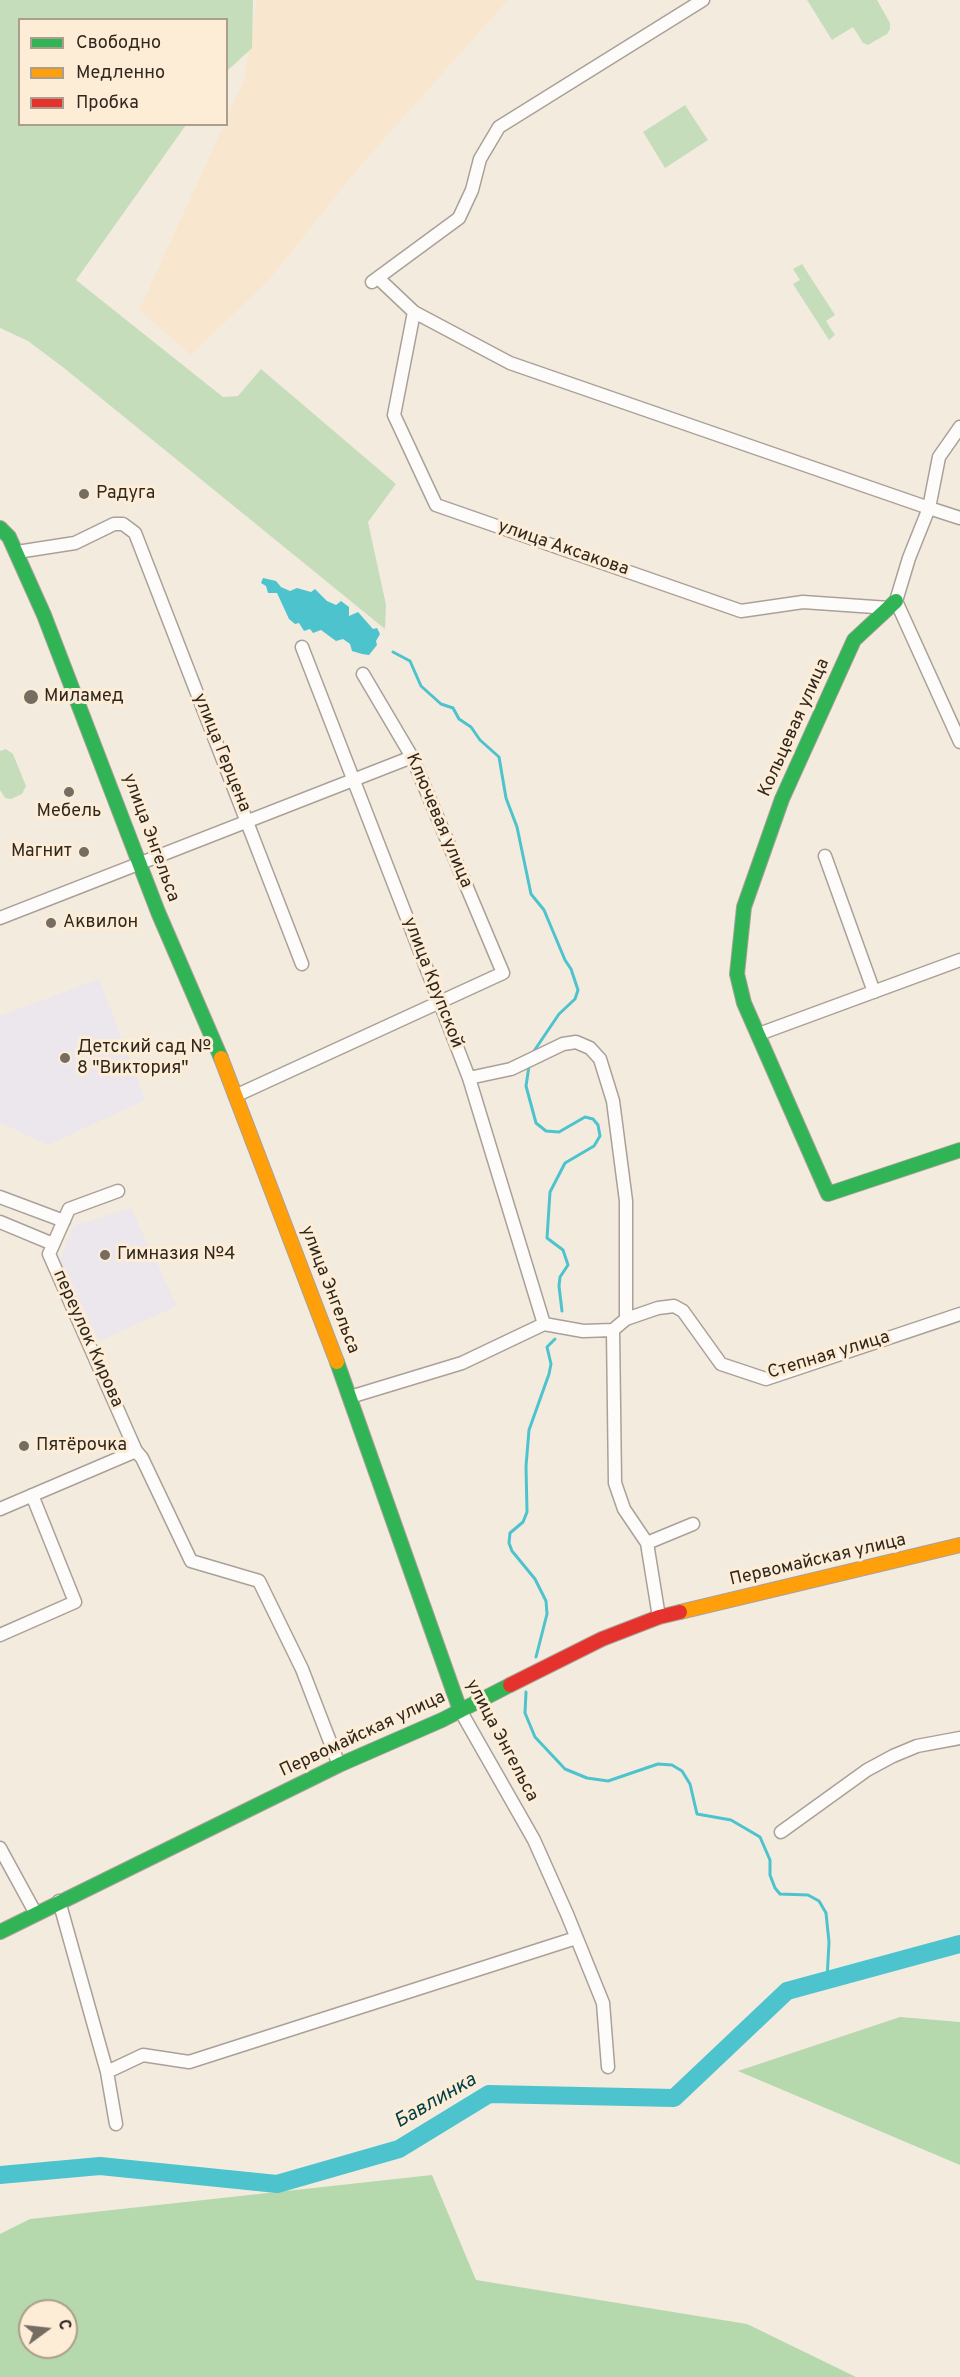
<!DOCTYPE html>
<meta charset="utf-8">
<style>
body{margin:0}
#map{position:relative;width:960px;height:2377px;overflow:hidden;background:#f4ebdf;font-family:Overpass,sans-serif}
canvas{display:block}
.legend{position:absolute;left:18px;top:18px;width:210px;height:108px;box-sizing:border-box;background:#fdecd6;border:2px solid #ab9e8c;margin:0;padding:8px 10px;list-style:none;font-size:18px;color:#30281e}
.legend li{display:flex;align-items:center;gap:12px;height:30px}
.legend b{width:30px;border:2px solid #ab9e8c}
.north{position:absolute;left:18px;top:2299px;width:60px;height:60px;box-sizing:border-box;background:#fdecd6;border:2px solid #ab9e8c;border-radius:50%;rotate:75deg;font-size:16px;font-weight:700;line-height:24px;text-align:center;color:#30281e}
.north::after{content:'';display:block;margin:auto;width:21px;height:27px;background:#756c62;clip-path:polygon(50% 0,100% 100%,50% 72%,0 100%)}
</style>
<div id="map">
<canvas width="960" height="2377"></canvas>
<ul class="legend">
<li><b style="height:8px;background:#30b455"></b>Свободно</li>
<li><b style="height:8px;background:#ff9f0a"></b>Медленно</li>
<li><b style="height:8px;background:#e5322d"></b>Пробка</li>
</ul>
<div class="north">С</div>
</div>
<script>
const ctx = document.querySelector('canvas').getContext('2d');
ctx.lineJoin = 'round';
function fillPath(path, color) { ctx.fillStyle = color; ctx.fill(path, 'evenodd'); }
const poly = rows => new Path2D(rows.map(r => 'M' + r).join(''));
function strokePath(path, color, width, dash) { ctx.strokeStyle = color; ctx.lineWidth = width; ctx.lineCap = dash ? 'butt' : 'round'; ctx.setLineDash(dash || []); ctx.stroke(path); }
function label(font, color, halo, rows, align = 'center') {
  ctx.font = font + ' Overpass,sans-serif'; ctx.lineWidth = 6; ctx.setLineDash([]); ctx.textBaseline = 'middle'; ctx.strokeStyle = halo; ctx.fillStyle = color; for (const [text, x, y, turn = 0] of rows) {
    ctx.save(); ctx.translate(x, y); ctx.rotate((+turn || 0) * Math.PI / 180); ctx.textAlign = isNaN(turn) ? turn : align; if (halo) ctx.strokeText(text, 0, 0); ctx.fillText(text, 0, 0); ctx.restore();
  }
}
fillPath(poly([
 [257,0,508,0,360,166,269,280,191,355,139,310,224,125,226,124,227,118,244,80]
]), '#f9e6ce');
fillPath(poly([
 [99,979,145,1100,48,1145,0,1123,0,1016],
 [131,1208,177,1306,99,1341,60,1260,73,1226]
]), '#ece6ed');
fillPath(poly([
 [0,0,253,0,252,48,227,71,226,20,20,20,20,124,186,125,76,280,223,397,238,396,261,369,396,484,368,522,386,605,385,629,64,368,28,341,0,328],
 [807,0,877,0,890,23,890,29,887,34,868,45,863,43,853,27,832,40],
 [685,105,708,140,665,168,643,132],
 [802,264,835,315,826,321,835,335,829,340,793,284,800,280,793,269],
 [6,749,13,754,26,786,22,794,11,799,5,798,0,790,0,751]
]), '#c6ddbc');
fillPath(poly([
 [900,2017,960,2022,960,2165,738,2071],
 [432,2175,476,2280,747,2324,856,2377,0,2377,0,2234,30,2219],
 [30,2311,66,2311,66,2347,30,2347]
]), '#b6d8ad');
fillPath(poly([
 [263,578,276,581,281,587,290,591,297,588,311,592,315,589,327,601,336,605,341,601,349,607,349,616,358,612,373,629,377,628,380,634,376,641,377,645,369,655,362,654,352,651,350,644,343,639,336,641,321,630,313,633,310,629,304,631,299,623,295,624,289,619,277,593,268,593,266,586,261,583]
]), '#4dc3cd');
strokePath(poly([
 [393,652,410,661,421,686,441,704,453,708,459,719,471,727,480,740,499,757,506,798,517,827,531,894,544,910,565,960,571,969,578,990,575,999,559,1014,532,1054],
 [529,1066,526,1086,536,1123,546,1131,559,1132,585,1117,593,1119,598,1125,600,1136,594,1146,565,1163,550,1192,547,1238,563,1250,568,1265,560,1277,559,1286,562,1311],
 [536,1657,547,1614,546,1601,535,1579,512,1551,509,1543,510,1533,523,1522,527,1512,526,1466,529,1430,549,1374,551,1364,547,1347,555,1339],
 [526,1692,525,1713,535,1737,565,1769,587,1778,608,1781,658,1764,672,1765,682,1771,690,1784,697,1814,731,1820,760,1837,770,1860,770,1875,775,1888,780,1894,808,1895,819,1901,826,1913,829,1942,827,1980]
]), '#4dc3cd', 3);
strokePath(poly([
 [0,2175,100,2166,277,2184,399,2149,489,2094,674,2098,787,1991,960,1944]
]), '#4dc3cd', 18);
const street = poly([
 [378,278,414,312,510,363,929,508,939,457,960,427],
 [372,282,459,218,472,190,480,159,499,127,703,0],
 [414,312,394,415,436,505,741,611,803,602,889,608],
 [960,518,929,508,909,558,896,601,960,742],
 [17,552,75,543,114,524,123,524,135,533,302,964],
 [302,647,469,1078,544,1324],
 [825,856,874,992],
 [0,918,412,757],
 [759,1034,960,960],
 [469,1078,511,1069,563,1044,576,1042,590,1048,600,1059,613,1101,626,1201,626,1319],
 [235,1096,503,973,412,757,363,674],
 [118,1191,69,1209,49,1254,136,1451,142,1458,191,1561,259,1581,302,1669,339,1765],
 [0,1197,64,1221],
 [0,1222,53,1244],
 [613,1330,615,1483,624,1509,647,1543,659,1617],
 [350,1397,462,1363,544,1324,583,1331,613,1330,626,1319,658,1308,674,1306,683,1311,721,1364,766,1379,960,1314],
 [0,1509,136,1451],
 [647,1543,693,1524],
 [0,1635,75,1602,32,1495],
 [460,1710,534,1840,567,1914,603,2003,608,2067],
 [781,1832,867,1770,893,1756,917,1746,960,1738],
 [0,1848,36,1914],
 [59,1901,107,2072,116,2124],
 [107,2072,143,2055,189,2062,576,1938]
]);
const fast = poly([
 [0,528,9,537,44,615,158,912,221,1058],
 [896,601,854,640,782,799,744,907,737,974,744,1003,828,1194,960,1150],
 [337,1362,460,1710],
 [0,1932,339,1765,442,1720,510,1685]
]);
const slow = poly([
 [221,1058,337,1362],
 [680,1612,960,1545]
]);
const jam = poly([
 [510,1685,602,1639,659,1617,680,1612]
]);
strokePath(street, '#a9a198', 15);
strokePath(fast, '#a9a198', 16);
strokePath(slow, '#a9a198', 16);
strokePath(jam, '#a9a198', 16);
strokePath(street, '#fdfcfa', 12);
strokePath(fast, '#30b455', 14);
strokePath(slow, '#ff9f0a', 14);
strokePath(jam, '#e5322d', 14);
for (const [x, y, r, color] of [
 [84,494,6,"#756c62"],
 [31,697,8,"#756c62"],
 [69,792,6,"#756c62"],
 [84,852,6,"#756c62"],
 [51,923,6,"#756c62"],
 [65,1058,6,"#756c62"],
 [105,1255,6,"#756c62"],
 [24,1446,6,"#756c62"]
]) { const dot = new Path2D(); dot.arc(x, y, r, 0, 2 * Math.PI); ctx.fillStyle = color; ctx.fill(dot); strokePath(dot, '#fdecd6', 2); }
label('18px', '#30281e', '#fdecd6', [
 ["Радуга",96,494],
 ["Миламед",44,697],
 ["Мебель",69,812,"center"],
 ["Магнит",72,852,"right"],
 ["Аквилон",63,923],
 ["Детский сад №",77,1048],
 ["8 \"Виктория\"",77,1069],
 ["Гимназия №4",117,1255],
 ["Пятёрочка",36,1446]
], 'left');
label('18px', '#30281e', '#fdecd6', [
 ["улица Аксакова",563,549,19],
 ["Кольцевая улица",795,728,-66],
 ["улица Герцена",221,753,68],
 ["Ключевая улица",438,821,67],
 ["улица Энгельса",150,838,70],
 ["улица Крупской",432,983,69],
 ["улица Энгельса",329,1290,69],
 ["переулок Кирова",87,1339,66],
 ["Степная улица",829,1356,-17],
 ["Первомайская улица",818,1561,-13],
 ["Первомайская улица",363,1735,-25],
 ["улица Энгельса",501,1741,62]
]);
label('italic 20px', '#004048', '#fdecd6', [
 ["Бавлинка",436,2102,-30]
]);
</script>
